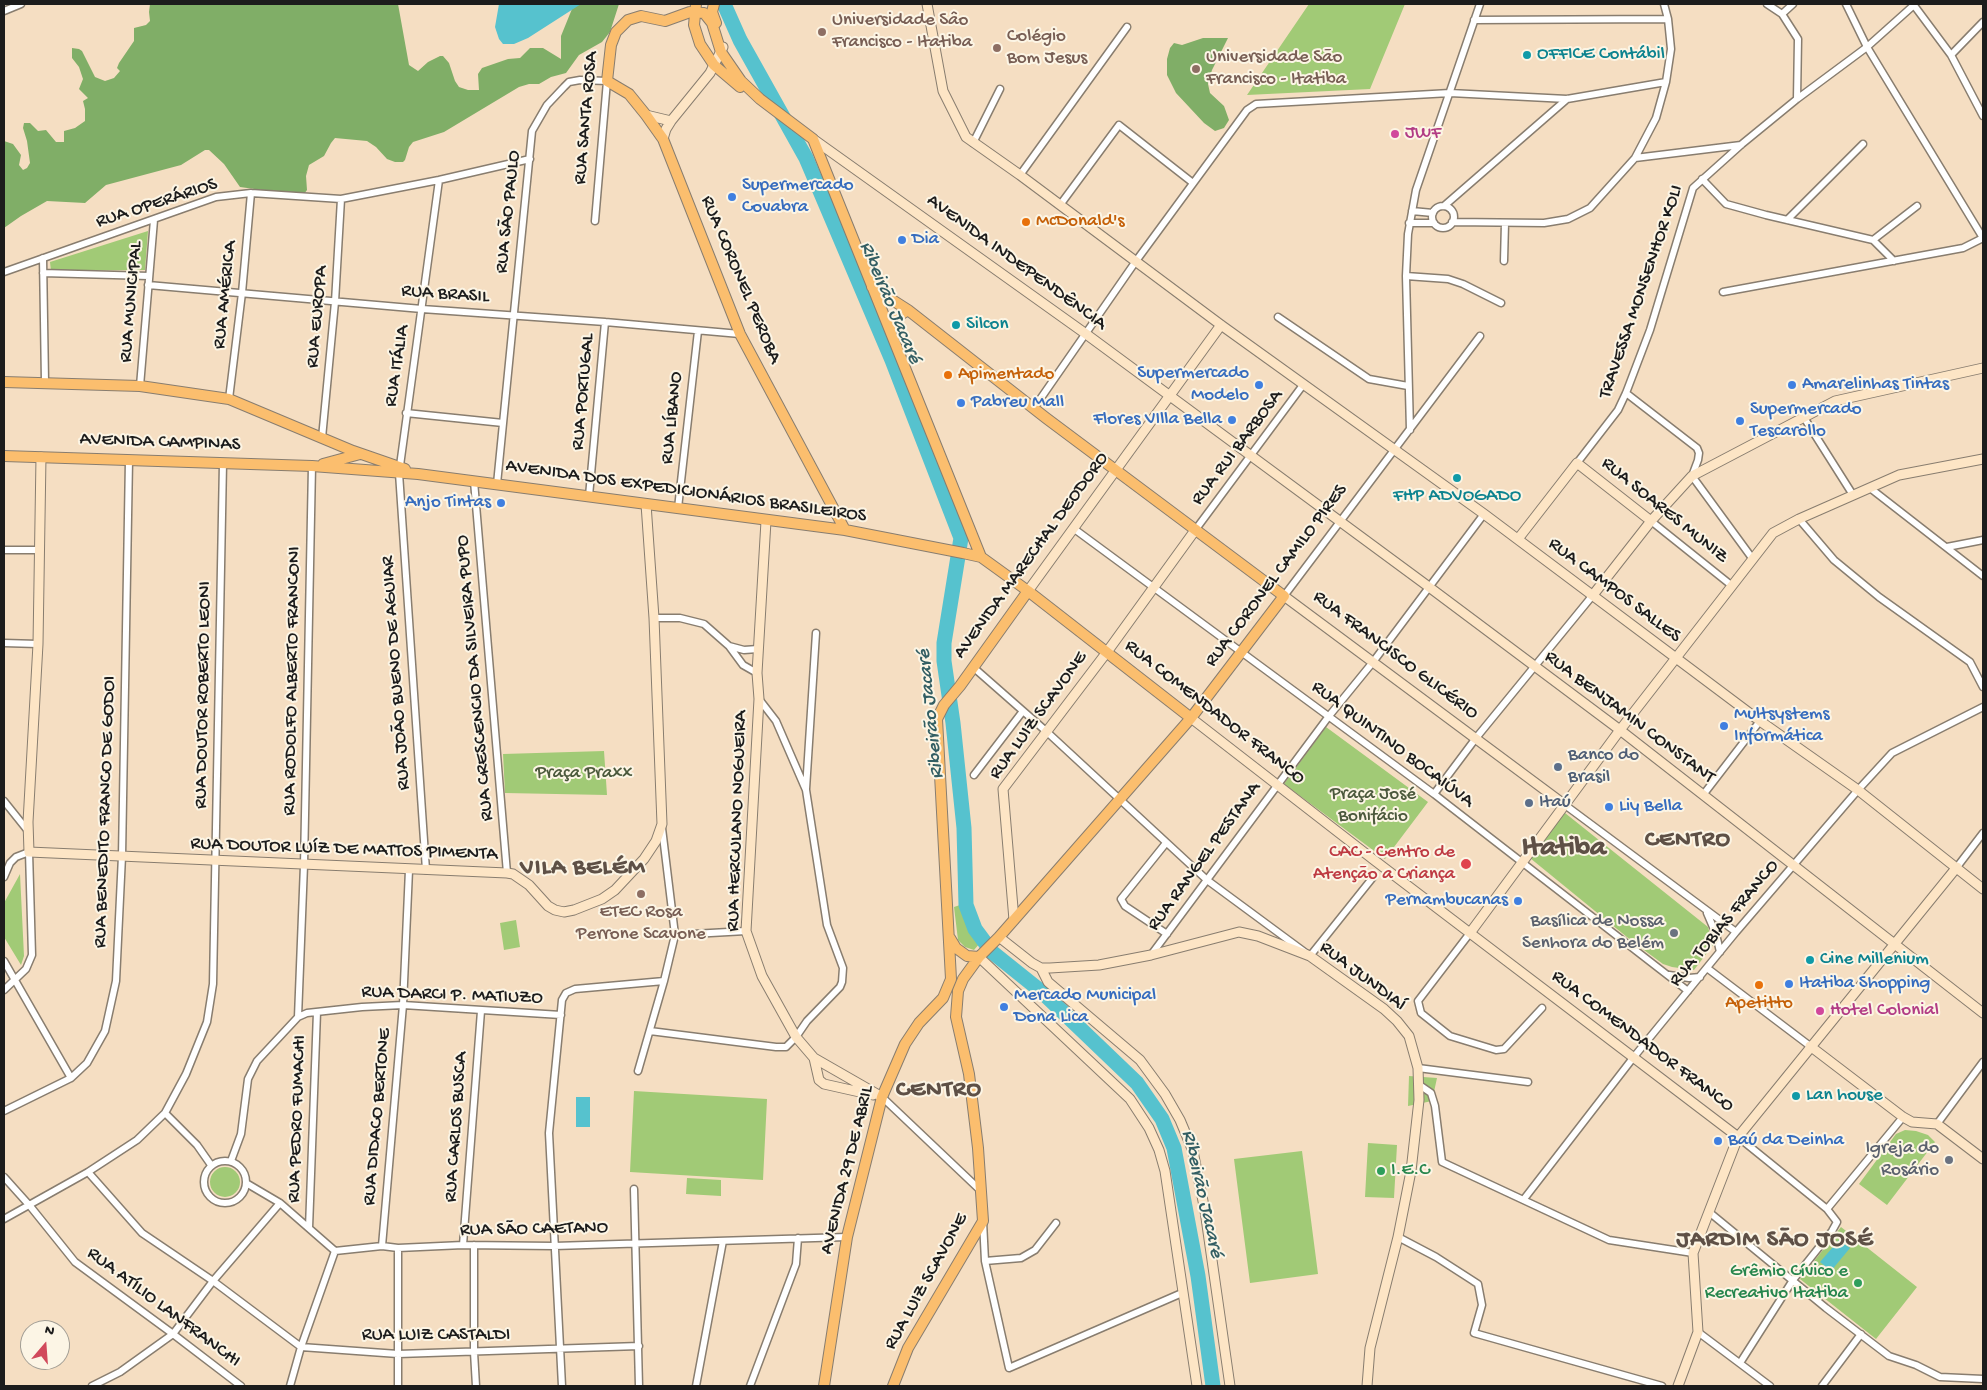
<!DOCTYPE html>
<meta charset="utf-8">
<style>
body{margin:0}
#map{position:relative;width:1987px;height:1390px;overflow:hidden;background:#f5dec2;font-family:"Gochi Hand",sans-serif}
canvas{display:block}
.frame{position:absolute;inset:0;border:5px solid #1c1c1c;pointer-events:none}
.north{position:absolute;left:20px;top:1320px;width:50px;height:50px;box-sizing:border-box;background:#fcf5e5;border:1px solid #a29e95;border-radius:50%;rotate:18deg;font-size:14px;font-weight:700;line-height:20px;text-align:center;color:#1c1c1c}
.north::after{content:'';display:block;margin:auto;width:18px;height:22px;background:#d1495b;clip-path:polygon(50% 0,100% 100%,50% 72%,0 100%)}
</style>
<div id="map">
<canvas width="1987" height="1390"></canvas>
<div class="frame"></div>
<div class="north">N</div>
</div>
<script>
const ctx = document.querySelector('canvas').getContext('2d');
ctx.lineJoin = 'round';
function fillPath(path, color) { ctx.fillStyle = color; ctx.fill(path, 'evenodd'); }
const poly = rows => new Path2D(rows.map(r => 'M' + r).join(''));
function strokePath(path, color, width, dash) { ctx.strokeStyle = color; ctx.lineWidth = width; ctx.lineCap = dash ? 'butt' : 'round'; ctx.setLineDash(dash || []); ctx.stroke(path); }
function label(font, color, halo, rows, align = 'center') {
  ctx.font = font + ' "Gochi Hand",sans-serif'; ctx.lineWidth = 4; ctx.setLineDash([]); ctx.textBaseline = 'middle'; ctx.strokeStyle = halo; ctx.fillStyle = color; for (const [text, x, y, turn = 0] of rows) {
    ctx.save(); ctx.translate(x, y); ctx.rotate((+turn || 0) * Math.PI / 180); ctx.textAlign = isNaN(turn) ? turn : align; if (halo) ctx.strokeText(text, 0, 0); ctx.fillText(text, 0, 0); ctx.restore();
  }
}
fillPath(poly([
 [1309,4,1405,4,1370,89,1247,95],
 [148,231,145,270,51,271,50,262],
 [1326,727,1428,802,1385,859,1284,784],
 [604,751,607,795,505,793,503,754],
 [1565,813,1708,927,1713,945,1694,970,1672,967,1663,964,1633,942,1530,858],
 [20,874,24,956,21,965,4,937,4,903],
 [960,905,970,931,980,943,974,950,965,947,958,940,954,907],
 [516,920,520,947,504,950,500,923],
 [1409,1076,1437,1078,1432,1101,1408,1106],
 [634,1091,767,1099,763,1180,630,1172],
 [1905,1130,1916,1131,1928,1135,1935,1142,1887,1205,1859,1184,1896,1134],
 [1368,1143,1397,1145,1394,1198,1365,1197],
 [1302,1151,1318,1274,1250,1283,1234,1159],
 '210 1182a15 15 0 1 1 30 0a15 15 0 1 1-30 0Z',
 [687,1178,721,1180,721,1196,686,1194],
 [1841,1227,1917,1287,1876,1339,1800,1279]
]), '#a1ca76');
fillPath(poly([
 [150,4,398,4,409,65,418,71,428,62,440,56,443,56,449,63,455,81,459,87,468,90,479,90,478,74,482,68,508,59,520,58,530,48,543,48,561,59,561,36,574,4,619,4,610,32,602,42,579,55,566,73,551,77,539,84,529,84,519,87,444,132,413,142,409,147,405,160,403,162,395,162,387,159,376,147,367,141,335,138,331,143,324,156,309,165,306,176,307,190,304,194,298,195,240,187,224,164,209,150,205,150,181,165,106,185,85,203,47,201,21,216,4,228,4,141,13,144,21,155,19,165,23,170,27,168,30,163,27,141,23,128,24,123,30,123,38,131,46,130,56,142,64,142,64,131,75,128,85,121,85,109,83,101,88,98,79,89,83,79,79,67,72,58,72,48,79,49,82,51,95,77,105,81,114,78,120,71,117,68,119,63,134,41,134,28,146,25,150,21,149,12],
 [1203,38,1228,38,1212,70,1208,84,1210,93,1224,106,1229,120,1224,128,1215,131,1204,123,1176,93,1167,75,1167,59,1170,48,1174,43,1182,45]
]), '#80ae67');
fillPath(poly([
 [499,4,581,4,528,38,514,44,503,44,499,39,495,27],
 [576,1097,590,1097,590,1127,576,1127],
 [1839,1240,1850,1248,1831,1271,1820,1262]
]), '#56c2ce');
strokePath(poly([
 [724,4,740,40,806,158,892,360,961,538,944,643,944,661,953,723,964,828,966,905,975,929,992,952,1042,992,1137,1083,1162,1119,1174,1148,1198,1276,1213,1386]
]), '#56c2ce', 15);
const street = poly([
 [1767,4,1782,14,1798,39,1797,99],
 [1846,4,1867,47,1983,238],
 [1913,4,1951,55,1983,116],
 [4,11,21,4],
 [1782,14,1793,4],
 [1474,20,1668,19],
 [1951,55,1983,22],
 [973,143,1000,89],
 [1635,158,1741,145],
 [1020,175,1127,27],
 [1702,179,1726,204,1766,215,1873,240,1894,261],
 [1060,205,1119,125,1193,183],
 [1444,206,1567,99],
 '1432 217a11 11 0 1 1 22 0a11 11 0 1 1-22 0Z',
 [1412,211,1433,213],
 [1787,220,1863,144],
 [1452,222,1544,223,1568,219,1590,208,1635,158,1656,118,1666,82,1671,49,1668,19,1664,4],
 [1409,223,1434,223],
 [1873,240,1917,206],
 [43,258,45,382],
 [1504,261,1505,223],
 [4,272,216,197,251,193,341,199,439,180,530,159],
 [43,273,149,276],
 [1406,276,1448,279,1463,284,1501,303],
 [148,285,422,309,605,322,740,334],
 [1723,292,1963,248,1983,238],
 [1278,317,1369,379,1408,386],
 [140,386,154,220],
 [1626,393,1697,448,1699,453,1698,460,1692,476,1752,558],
 [229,399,242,293,251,193],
 [1034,408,1136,261,1247,110,1256,104,1450,93,1567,99,1666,82],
 [406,413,503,423],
 [1803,416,1853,495],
 [1410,430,1406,276,1408,234,1416,190,1480,4],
 [322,438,335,302,341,199],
 [1577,463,1618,410,1626,393,1650,330,1693,188,1742,144,1797,99,1867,47,1914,5],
 [474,481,507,873],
 [497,484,532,131,547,105,564,87,569,82,580,80,607,81,595,221],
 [1870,488,1983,576],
 [589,496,605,322],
 [678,508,698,331],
 [1799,519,1834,560,1879,597,1970,662,1983,687],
 [1651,521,1731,585],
 [1073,528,1434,794,1688,991],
 [1196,529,1303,385],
 [1947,547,1983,540],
 [4,550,39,550],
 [1284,596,1480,336],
 [654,618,680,618,704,624,729,646,743,665,757,673],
 [4,643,38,644],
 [729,646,744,650,758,649],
 [973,667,1047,732,1207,880,1310,956,1374,876],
 [974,775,1023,711],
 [806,789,816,633],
 [1434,794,1476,738,1593,595],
 [1703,795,1760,721],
 [4,801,28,831],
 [1565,805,1736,932],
 [1166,843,1121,899,1125,906,1167,934],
 [1957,867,1983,833],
 [426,870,399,473,439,180],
 [4,877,10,863,16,857,29,852,32,955,26,969,4,990],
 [1707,913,1716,934,1720,952],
 [1470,933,1418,1001,1421,1013,1450,1036,1496,1050,1504,1049,1542,1008],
 [675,935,746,931],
 [1151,955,1329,716,1373,662,1484,514],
 [4,961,71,1078],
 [1707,968,1810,1046],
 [1669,975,1689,978,1700,977],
 [298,1017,304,865,312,466],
 [650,1031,776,1047,786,1047,796,1037,807,1021,840,987,842,982,843,968,827,925,806,790,776,721,759,699],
 [1418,1068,1528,1082],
 [638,1071,664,981,675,935,662,828],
 [1418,1084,1431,1093,1435,1106,1442,1162,1609,1240,1693,1253],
 [882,1097,980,1190],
 [4,1111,71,1078,87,1063,105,1031,116,981,122,856,129,460],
 [165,1113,197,1145,211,1165],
 [1937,1124,1983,1062],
 [1738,1137,1827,1209,1837,1222,1832,1231,1793,1280,1740,1363],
 '204 1182a21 21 0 1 1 42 0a21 21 0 1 1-42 0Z',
 [231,1161,241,1134,248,1079,257,1061,298,1017,307,1013,362,1007,403,1005,561,1015],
 [88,1172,142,1233,213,1281,301,1347,398,1354,639,1346],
 [4,1177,30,1206,75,1262,173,1334,241,1386],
 [246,1183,280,1203,335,1251,382,1246,398,1248,463,1245,554,1246,847,1237],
 [634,1189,639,1386],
 [1524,1199,1633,1058,1736,932,1858,790,1892,753,1983,707],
 [1827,1209,1903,1117],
 [1709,1212,1826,1308,1889,1356,1916,1365,1940,1377,1983,1379],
 [4,1219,88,1172,137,1140,165,1113,186,1074,207,1022,213,984,223,463],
 [983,1221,985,1261,1009,1368,1182,1293],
 [309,1228,317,1012],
 [1398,1237,1436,1257,1478,1284,1482,1305,1474,1333,1662,1386],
 [463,1245,481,1011],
 [474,1245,474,1352,476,1386],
 [382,1246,403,1005,409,870],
 [398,1248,398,1386],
 [985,1261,1021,1258,1035,1250,1056,1223],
 [1698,1332,1770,1386],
 [92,1386,120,1372,173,1334,213,1281,280,1203],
 [290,1386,301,1347,335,1251],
 [562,1386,549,1133,562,1000,566,993,575,989,664,981],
 [696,1386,723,1241],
 [750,1386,796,1264,798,1238],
 [1822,1386,1861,1334]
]);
const secondary = poly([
 [927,4,943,91,966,137,1020,175,1221,325,1484,514,1760,721,1858,790,1983,889],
 [646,115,671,121],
 [663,139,666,129,671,121,710,73,723,47],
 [813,139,1086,334,1429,587,1620,730,1983,1013],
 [41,457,38,644,28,822,29,852,507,873,513,874,529,885,548,906,555,910,564,912,574,910,602,899,615,890,644,859,656,841,662,824,654,618,646,504],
 [766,521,757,673,759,699,746,931,762,976,796,1037,814,1058,882,1097],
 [1518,539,1577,463,1651,521],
 [1028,591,1221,325],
 [1593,595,1651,521,1692,476,1835,401,1983,368],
 [1284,596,1565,805],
 [1191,718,1374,860,1738,1137],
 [1014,920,1003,789,1107,652,1196,529],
 [1470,933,1620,730,1773,533,1799,519,1899,475,1983,459],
 [999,937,1032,963,1041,968,1050,968,1099,965,1151,955,1239,932,1258,936,1310,956,1384,1009,1397,1021,1409,1036,1418,1068,1419,1100,1411,1171,1398,1237,1370,1348,1367,1386],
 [979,957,1130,1099,1149,1128,1159,1150,1165,1171,1197,1386],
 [1041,968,1048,982,1140,1060,1165,1094,1180,1120,1193,1151,1205,1211,1230,1386],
 [1810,1046,1903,1117,1912,1122,1937,1124,1983,1159],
 [814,1058,819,1080,824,1084,873,1095],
 [1678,1386,1698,1332,1693,1253,1738,1137,1957,867]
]);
const primary = poly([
 [696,4,694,25,700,44,714,65,740,87],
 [714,4,712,12,716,23],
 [872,287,908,310,1046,418,1284,596,1191,718,999,937,979,957,963,979,958,991,956,1017,969,1074,978,1148,983,1221,908,1348,893,1386],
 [891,330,897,317,908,310],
 [4,382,140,386,229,399,353,451,405,469],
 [4,456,312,466,418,474,845,530,963,553,981,557,1028,591,1191,718],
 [323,464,360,454],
 [845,530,740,334,663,139,646,115,629,94,607,81,611,45,616,32,628,20,641,16,665,21,690,12,704,13,712,23,721,52,741,81,760,99,813,139,981,557],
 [950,938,956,948,967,956,979,957],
 [824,1386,847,1237,882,1097,905,1044,919,1023,943,998,951,979,937,719,944,705,960,686,1028,591]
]);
strokePath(street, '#887d6f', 9);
strokePath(secondary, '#887d6f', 11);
strokePath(primary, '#887d6f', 12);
strokePath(street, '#fff', 6);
strokePath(secondary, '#fde5c5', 9);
strokePath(primary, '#fbbe6e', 10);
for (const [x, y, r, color] of [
 [822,32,5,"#8d6e63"],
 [997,48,5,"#8d6e63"],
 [1527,55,5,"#0f9aa8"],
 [1196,69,5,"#8d6e63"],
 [1395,134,5,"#d1479c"],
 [732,197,5,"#3f7fe0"],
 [1026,222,5,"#e8710a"],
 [902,240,5,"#3f7fe0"],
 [956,325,5,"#0f9aa8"],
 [948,375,5,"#e8710a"],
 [1259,385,5,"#3f7fe0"],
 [1792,385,5,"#3f7fe0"],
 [961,403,5,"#3f7fe0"],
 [1232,420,5,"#3f7fe0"],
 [1740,421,5,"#3f7fe0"],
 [1457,478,5,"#0f9aa8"],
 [501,503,5,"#3f7fe0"],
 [1724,726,5,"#3f7fe0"],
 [1558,767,5,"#5c6f8a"],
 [1529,803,5,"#5c6f8a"],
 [1609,807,5,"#3f7fe0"],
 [1466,864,6,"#e0444e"],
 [641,894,5,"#8d6e63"],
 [1518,901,5,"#3f7fe0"],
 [1674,933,5,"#6b7280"],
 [1810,960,5,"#0f9aa8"],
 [1789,984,5,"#3f7fe0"],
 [1759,985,5,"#e8710a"],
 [1004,1007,5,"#3f7fe0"],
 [1820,1011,5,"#d1479c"],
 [1796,1096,5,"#0f9aa8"],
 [1718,1141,5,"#3f7fe0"],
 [1949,1160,5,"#6b7280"],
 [1381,1171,5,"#2e9e5b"],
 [1858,1283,5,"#2e9e5b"]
]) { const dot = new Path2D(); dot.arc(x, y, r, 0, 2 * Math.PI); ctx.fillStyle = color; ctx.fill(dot); strokePath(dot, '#fcf5e5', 2); }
label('19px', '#785e54', '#fcf5e5', [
 ["Universidade Sâo",832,21],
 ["Francisco - Itatiba",832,43],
 ["Colégio",1007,37],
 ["Bom Jesus",1007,59],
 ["Universidade São",1206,58],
 ["Francisco - Itatiba",1206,80],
 ["ETEC Rosa",641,913,"center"],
 ["Perrone Scavone",641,935,"center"]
], 'left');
label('19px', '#0d838f', '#fcf5e5', [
 ["OFFICE Contábil",1537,55],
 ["Silcon",966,325],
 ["FHP ADVOGADO",1457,497,"center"],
 ["Cine Millenium",1820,960],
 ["Lan house",1806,1096]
], 'left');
label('19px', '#1c1c1c', '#fcf5e5', [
 ["RUA SANTA ROSA",587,118,-85],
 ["RUA OPERÁRIOS",157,204,-18],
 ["RUA SÃO PAULO",509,212,-84],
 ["AVENIDA INDEPENDÊNCIA",1016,263,36],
 ["RUA CORONEL PEROBA",740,280,67],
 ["TRAVESSA MONSENHOR KOLI",1642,292,-71],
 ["RUA AMÉRICA",226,295,-84],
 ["RUA BRASIL",445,295,4],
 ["RUA MUNICIPAL",132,302,-85],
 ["RUA EUROPA",318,317,-85],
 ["RUA ITÁLIA",398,366,-81],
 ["RUA PORTUGAL",584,392,-85],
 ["RUA LÍBANO",673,418,-84],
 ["AVENIDA CAMPINAS",160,443,2],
 ["RUA RUI BARBOSA",1238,448,-53],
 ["AVENIDA DOS EXPEDICIONÁRIOS BRASILEIROS",686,492,8],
 ["RUA SOARES MUNIZ",1664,511,39],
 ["AVENIDA MARECHAL DEODORO",1032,556,-54],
 ["RUA CORONEL CAMILO PIRES",1277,576,-53],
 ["RUA CAMPOS SALLES",1614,591,37],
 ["RUA FRANCISCO GLICÉRIO",1395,656,37],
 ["RUA JOÃO BUENO DE AGUIAR",397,673,-94],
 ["RUA CRESCENCIO DA SILVEIRA PUPO",476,678,-95],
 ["RUA RODOLFO ALBERTO FRANCONI",293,681,-89],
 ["RUA DOUTOR ROBERTO LEONI",204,695,-89],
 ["RUA COMENDADOR FRANCO",1214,713,38],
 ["RUA LUIZ SCAVONE",1039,716,-54],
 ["RUA BENJAMIN CONSTANT",1629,718,37],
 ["RUA QUINTINO BOCAIÚVA",1392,745,37],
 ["RUA BENEDITO FRANCO DE GODOI",106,812,-88],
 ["RUA HERCULANO NOGUEIRA",738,821,-88],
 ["RUA DOUTOR LUÍZ DE MATTOS PIMENTA",344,850,2],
 ["RUA RANGEL PESTANA",1205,857,-54],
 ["RUA TOBIAS FRANCO",1725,924,-50],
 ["RUA JUNDIAÍ",1362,977,37],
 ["RUA DARCI P. MATIUZO",452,996,2],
 ["RUA COMENDADOR FRANCO",1642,1042,37],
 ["RUA DIDACO BERTONE",378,1117,-85],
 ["RUA PEDRO FUMACHI",298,1119,-88],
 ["RUA CARLOS BUSCA",457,1127,-86],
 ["AVENIDA 29 DE ABRIL",848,1170,-76],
 ["RUA SÃO CAETANO",534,1230,-1],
 ["RUA LUIZ SCAVONE",927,1282,-61],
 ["RUA ATÍLIO LANFRANCHI",163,1308,37],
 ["RUA LUIZ CASTALDI",436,1336]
]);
label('19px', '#b23c85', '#fcf5e5', [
 ["JWF",1405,134],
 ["Hotel Colonial",1830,1011]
], 'left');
label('19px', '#366cbe', '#fcf5e5', [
 ["Supermercado",742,186],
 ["Covabra",742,208],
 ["Dia",912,240],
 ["Supermercado",1249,374,"right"],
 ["Modelo",1249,396,"right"],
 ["Amarelinhas Tintas",1802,385],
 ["Pabreu Mall",971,403],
 ["Supermercado",1750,410],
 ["Tescarollo",1750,432],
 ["Flores VIlla Bella",1222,420,"right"],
 ["Anjo Tintas",491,503,"right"],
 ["Multsystems",1734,715],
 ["Informática",1734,737],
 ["Liy Bella",1619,807],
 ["Pernambucanas",1508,901,"right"],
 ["Itatiba Shopping",1799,984],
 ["Mercado Municipal",1014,996],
 ["Dona Lica",1014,1018],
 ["Baú da Deinha",1728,1141]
], 'left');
label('19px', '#c56008', '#fcf5e5', [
 ["McDonald's",1036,222],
 ["Apimentado",958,375],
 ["Apetitto",1759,1004,"center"]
], 'left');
label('19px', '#4e5e75', '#fcf5e5', [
 ["Banco do",1568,756],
 ["Brasil",1568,778],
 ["Itaú",1539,803]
], 'left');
label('19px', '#4b593c', '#fcf5e5', [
 ["Praça Praxx",584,774],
 ["Praça José",1373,795],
 ["Bonifácio",1373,817]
]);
label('19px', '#be3a42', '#fcf5e5', [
 ["CAC - Centro de",1455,853],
 ["Atenção a Criança",1455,875]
], 'right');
label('19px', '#5b616d', '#fcf5e5', [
 ["Basílica de Nossa",1664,922],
 ["Senhora do Belém",1664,944],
 ["Igreja do",1939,1149],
 ["Rosário",1939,1171]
], 'right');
label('19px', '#27864d', '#fcf5e5', [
 ["I.E.C",1391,1171],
 ["Grêmio Cívico e",1848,1272,"right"],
 ["Recreativo Itatiba",1848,1294,"right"]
], 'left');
label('italic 20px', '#335e63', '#fcf5e5', [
 ["Ribeirão Jacaré",889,303,67],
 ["Ribeirão Jacaré",932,714,-96],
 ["Ribeirão Jacaré",1201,1194,77]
]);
ctx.letterSpacing = '1px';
label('bold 24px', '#5e5046', '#fcf5e5', [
 ["CENTRO",1688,841],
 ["VILA BELÉM",583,869],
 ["CENTRO",939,1091],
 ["JARDIM SÃO JOSÉ",1775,1241]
]);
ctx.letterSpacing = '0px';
label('bold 29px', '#5e5046', '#fcf5e5', [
 ["Itatiba",1564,850]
]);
</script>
